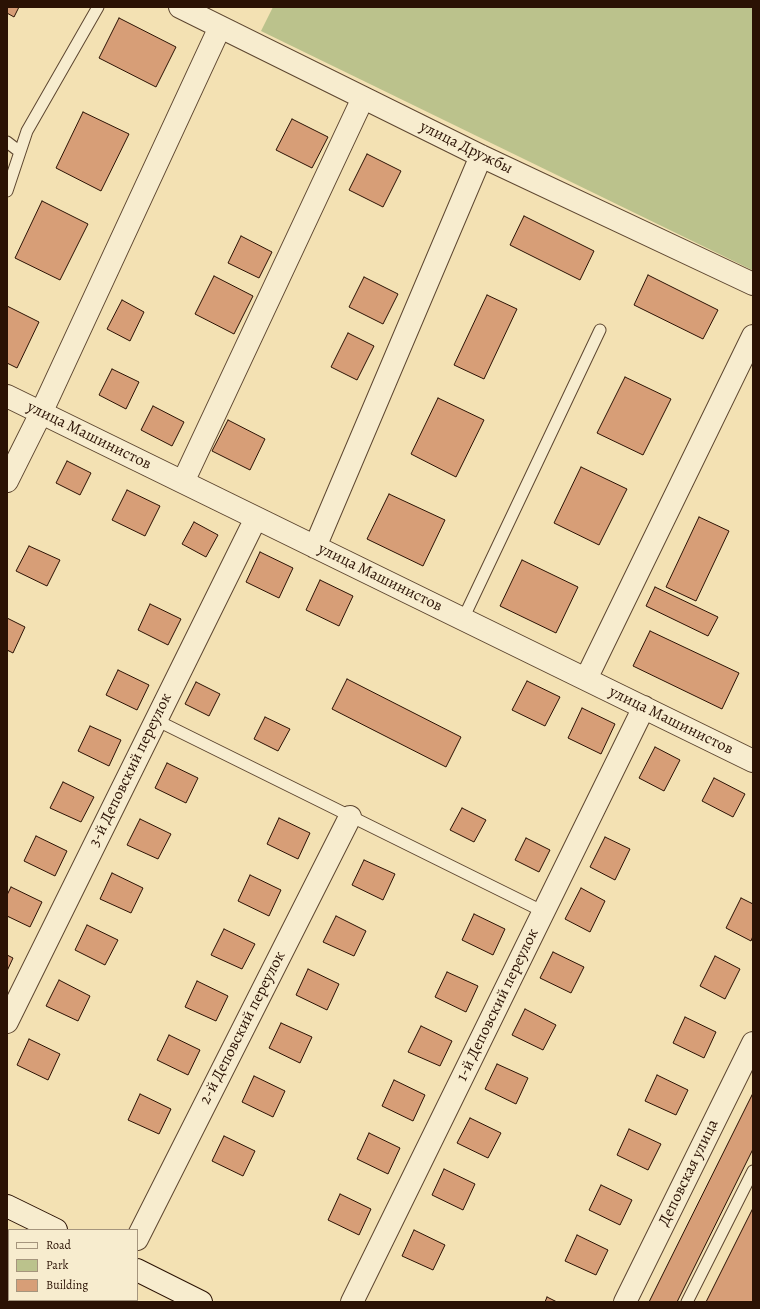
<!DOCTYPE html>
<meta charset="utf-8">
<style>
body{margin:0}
#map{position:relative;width:760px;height:1309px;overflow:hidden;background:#f3e1b3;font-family:Alegreya,serif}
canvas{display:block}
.frame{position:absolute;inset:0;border:8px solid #2b1204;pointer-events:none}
.legend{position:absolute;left:8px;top:1229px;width:130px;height:72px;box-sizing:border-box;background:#f7ecce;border:1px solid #a5957d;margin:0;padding:5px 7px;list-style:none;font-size:12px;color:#2b1204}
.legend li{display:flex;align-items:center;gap:8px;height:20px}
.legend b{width:20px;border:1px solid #a5957d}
</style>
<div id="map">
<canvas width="760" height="1309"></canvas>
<div class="frame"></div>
<ul class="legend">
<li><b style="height:5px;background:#f7ecce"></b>Road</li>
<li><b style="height:11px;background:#bbc28c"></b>Park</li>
<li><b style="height:11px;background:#d79e77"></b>Building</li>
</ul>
</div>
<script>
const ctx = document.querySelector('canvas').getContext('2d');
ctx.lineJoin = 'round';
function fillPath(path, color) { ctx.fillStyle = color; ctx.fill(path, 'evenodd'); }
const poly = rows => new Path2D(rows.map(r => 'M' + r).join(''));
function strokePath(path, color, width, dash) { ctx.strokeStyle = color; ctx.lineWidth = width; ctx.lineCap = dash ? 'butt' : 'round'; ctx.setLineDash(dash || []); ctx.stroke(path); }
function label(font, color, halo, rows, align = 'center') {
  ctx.font = font + ' Alegreya,serif'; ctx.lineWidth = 4; ctx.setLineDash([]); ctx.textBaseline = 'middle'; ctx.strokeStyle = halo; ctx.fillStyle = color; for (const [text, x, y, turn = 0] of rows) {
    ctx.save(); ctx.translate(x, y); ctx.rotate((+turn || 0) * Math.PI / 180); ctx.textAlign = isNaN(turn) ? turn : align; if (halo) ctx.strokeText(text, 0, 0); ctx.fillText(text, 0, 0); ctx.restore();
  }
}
fillPath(poly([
 [273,7,753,7,752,270,261,31]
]), '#bbc28c');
const building = poly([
 [7,7,19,7,14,17,7,13,7,7],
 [119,18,176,47,156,87,99,58,119,18],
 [83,112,129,134,101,191,56,168,83,112],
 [292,119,328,137,312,168,276,150,292,119],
 [367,154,401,171,383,207,349,190,367,154],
 [42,201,88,224,60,280,15,258,42,201],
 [524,216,594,251,580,280,510,245,524,216],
 [241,236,272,252,259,278,228,263,241,236],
 [648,275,718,310,703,339,634,305,648,275],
 [214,276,253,296,234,334,195,314,214,276],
 [364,277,398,294,383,324,349,307,364,277],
 [487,295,517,309,484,379,454,365,487,295],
 [122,300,144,312,130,341,107,329,122,300],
 [7,306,39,322,17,368,7,363,7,306],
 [348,333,374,346,357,380,331,367,348,333],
 [112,369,139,382,126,409,99,395,112,369],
 [625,377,671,399,643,455,597,433,625,377],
 [438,398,484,420,456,477,411,454,438,398],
 [153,406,184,422,172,446,141,430,153,406],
 [228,420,265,439,250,470,212,451,228,420],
 [67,461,91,473,80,495,56,483,67,461],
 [581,467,627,489,599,545,554,523,581,467],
 [127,490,160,506,145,536,112,520,127,490],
 [389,494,445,520,423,566,367,539,389,494],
 [699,517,729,531,696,601,666,587,699,517],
 [194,522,218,535,206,557,182,544,194,522],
 [29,546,60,560,47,586,16,571,29,546],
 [260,552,293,568,279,598,246,582,260,552],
 [522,560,578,587,556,633,500,606,522,560],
 [320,580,353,596,339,626,306,610,320,580],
 [655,587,718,617,708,636,646,606,655,587],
 [150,604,181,619,168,645,138,630,150,604],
 [7,618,25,627,13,653,7,650,7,618],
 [650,631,739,673,722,709,633,666,650,631],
 [118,670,149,685,137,710,106,695,118,670],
 [347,679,461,737,446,767,332,709,347,679],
 [527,681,560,697,545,726,512,710,527,681],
 [196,682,220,694,209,716,185,704,196,682],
 [582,708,615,724,601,754,568,738,582,708],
 [265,717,290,729,278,751,254,739,265,717],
 [90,726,121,740,109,766,78,751,90,726],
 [655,747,680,760,664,791,639,778,655,747],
 [167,763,198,778,186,803,155,788,167,763],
 [714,778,745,794,733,817,702,801,714,778],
 [63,782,94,797,81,822,50,808,63,782],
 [462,808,486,820,474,842,450,830,462,808],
 [279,818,310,833,298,859,267,844,279,818],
 [140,819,171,834,158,859,127,845,140,819],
 [36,836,67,851,55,876,24,861,36,836],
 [605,837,630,849,615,880,590,867,605,837],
 [526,838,550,850,539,872,515,860,526,838],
 [364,860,395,874,383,900,352,885,364,860],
 [112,873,143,888,131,913,100,899,112,873],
 [250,875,281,890,269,916,238,901,250,875],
 [11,887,42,902,30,927,7,916,7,895,11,887],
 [581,888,605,901,590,932,565,919,581,888],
 [741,898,753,904,753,936,751,941,726,928,741,898],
 [474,914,505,929,493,955,462,940,474,914],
 [336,916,366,931,354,956,323,942,336,916],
 [87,925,118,940,105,965,75,950,87,925],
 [224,929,255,944,242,969,211,955,224,929],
 [553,952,584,967,571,993,540,978,553,952],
 [7,955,13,958,7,971,7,955],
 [715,956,740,969,725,999,700,986,715,956],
 [308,969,339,984,327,1010,296,995,308,969],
 [447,972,478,986,466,1012,435,997,447,972],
 [59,980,90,996,78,1021,46,1006,59,980],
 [197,981,228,996,216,1021,185,1007,197,981],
 [525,1009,556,1025,543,1050,512,1035,525,1009],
 [685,1017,716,1032,704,1058,673,1043,685,1017],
 [281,1023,312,1037,300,1063,269,1048,281,1023],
 [421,1026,452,1041,440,1066,408,1052,421,1026],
 [169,1035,200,1050,188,1075,157,1060,169,1035],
 [29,1039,60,1054,48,1080,17,1065,29,1039],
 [497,1064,528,1078,516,1104,485,1089,497,1064],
 [657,1075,688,1090,676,1115,645,1101,657,1075],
 [254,1076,285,1091,273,1117,242,1102,254,1076],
 [394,1080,425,1095,413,1121,382,1106,394,1080],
 [753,1093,753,1149,677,1302,649,1302,753,1093],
 [140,1094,171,1109,159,1134,128,1120,140,1094],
 [470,1118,501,1133,488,1158,457,1143,470,1118],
 [629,1129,661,1144,648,1170,617,1155,629,1129],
 [369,1133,400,1148,388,1174,357,1159,369,1133],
 [224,1136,255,1151,243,1176,212,1161,224,1136],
 [444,1169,475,1184,463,1210,432,1195,444,1169],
 [601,1185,632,1200,620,1225,589,1210,601,1185],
 [340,1194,371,1209,359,1235,328,1220,340,1194],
 [753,1208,753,1302,706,1302,753,1208],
 [414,1230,445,1245,433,1270,402,1256,414,1230],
 [577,1235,608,1250,596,1275,565,1261,577,1235],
 [547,1297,557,1302,545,1302,547,1297]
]);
fillPath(building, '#d79e77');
strokePath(building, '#2b1204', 1);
const lane = poly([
 [7,142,20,152],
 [7,191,27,131,98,7],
 [463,619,600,330],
 [156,720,544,912],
 [687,1302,753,1171]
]);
const street = poly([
 [180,7,481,156,753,284],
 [7,396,753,761],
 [7,481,41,413,220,27],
 [183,482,363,98],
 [315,547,481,156],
 [586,679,753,336],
 [7,1022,256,518],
 [137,1239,350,817],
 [352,1302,644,707],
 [625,1302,753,1043]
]);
const secondary = poly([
 [7,1206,56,1230],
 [137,1270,201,1302]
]);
strokePath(lane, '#5d4630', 13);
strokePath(street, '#5d4630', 24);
strokePath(secondary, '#2b1204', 24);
strokePath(lane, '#f7ecce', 11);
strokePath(street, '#f7ecce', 22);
strokePath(secondary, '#f7ecce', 22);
label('16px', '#2b1204', '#f7ecce', [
 ["улица Дружбы",466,148,26],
 ["улица Машинистов",89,436,26],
 ["улица Машинистов",380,578,26],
 ["улица Машинистов",671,721,26],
 ["3-й Деповский переулок",131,770,-64],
 ["1-й Деповский переулок",498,1005,-64],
 ["2-й Деповский переулок",243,1028,-63],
 ["Деповская улица",689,1173,-64]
]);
</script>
